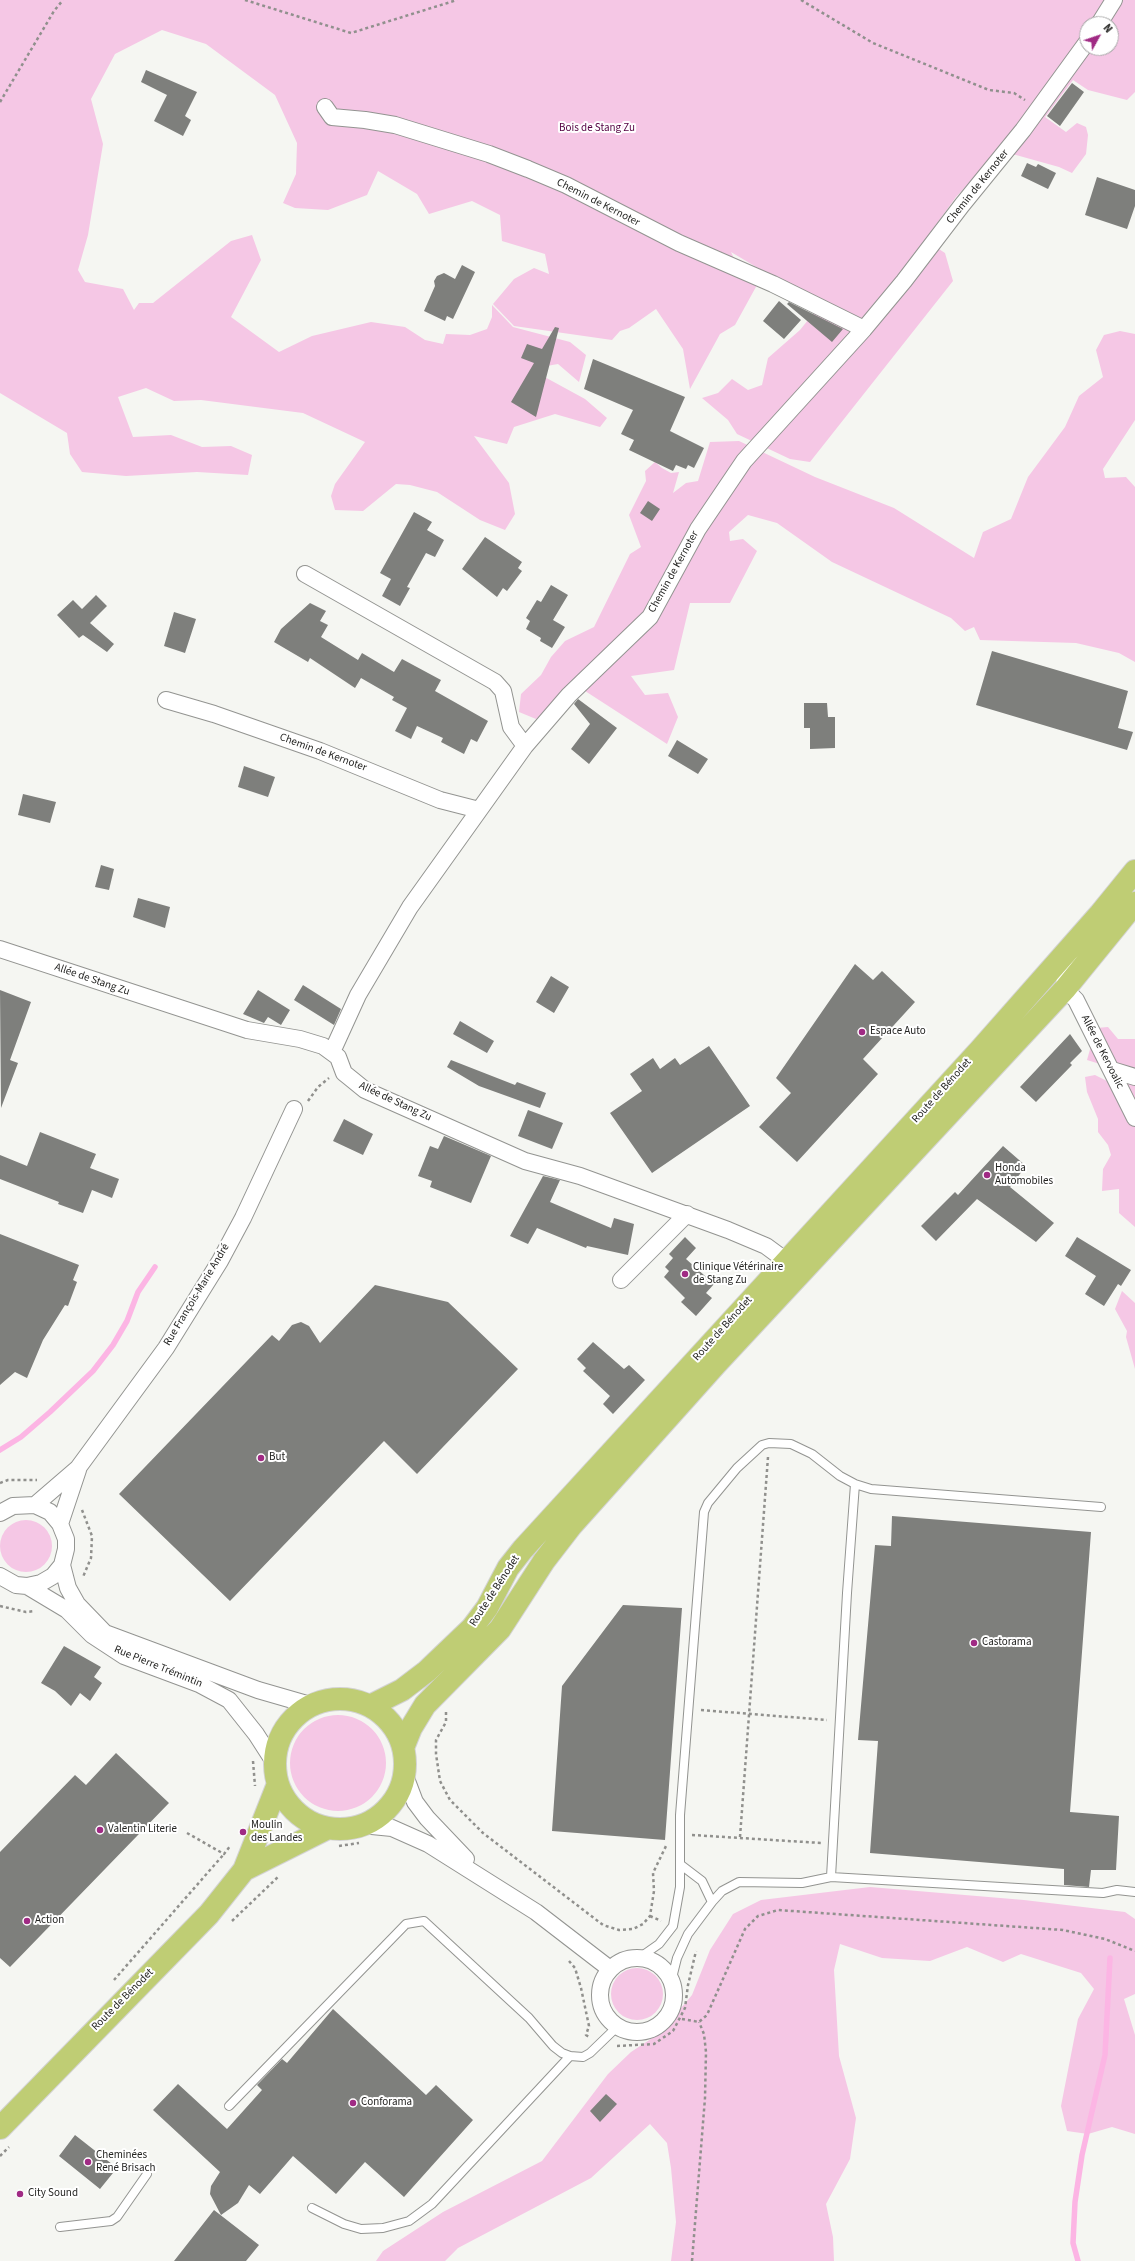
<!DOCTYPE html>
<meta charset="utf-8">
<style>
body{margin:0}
#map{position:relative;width:1135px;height:2261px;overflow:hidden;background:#f5f6f2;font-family:"Source Sans 3",sans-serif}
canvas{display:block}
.north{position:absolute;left:1079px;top:16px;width:40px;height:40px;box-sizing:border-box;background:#fff;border:1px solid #a7a7a7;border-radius:50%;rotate:50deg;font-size:11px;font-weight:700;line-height:16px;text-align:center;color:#242422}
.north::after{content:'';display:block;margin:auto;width:14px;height:18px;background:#a02a84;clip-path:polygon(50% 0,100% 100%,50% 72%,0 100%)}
</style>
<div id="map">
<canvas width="1135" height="2261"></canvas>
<div class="north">N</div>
</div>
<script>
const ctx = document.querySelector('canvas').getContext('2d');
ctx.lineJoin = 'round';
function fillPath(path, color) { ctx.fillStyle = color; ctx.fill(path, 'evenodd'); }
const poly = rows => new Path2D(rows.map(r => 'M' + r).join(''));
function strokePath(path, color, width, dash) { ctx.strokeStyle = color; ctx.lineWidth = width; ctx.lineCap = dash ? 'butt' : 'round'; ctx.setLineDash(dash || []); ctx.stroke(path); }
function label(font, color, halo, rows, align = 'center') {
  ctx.font = font + ' "Source Sans 3",sans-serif'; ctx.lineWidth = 4; ctx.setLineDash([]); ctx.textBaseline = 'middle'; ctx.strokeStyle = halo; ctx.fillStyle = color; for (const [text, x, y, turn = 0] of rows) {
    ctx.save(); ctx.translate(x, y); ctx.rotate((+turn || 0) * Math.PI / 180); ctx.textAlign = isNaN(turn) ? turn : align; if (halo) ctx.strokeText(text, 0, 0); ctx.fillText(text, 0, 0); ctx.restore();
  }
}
fillPath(poly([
 [0,0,1135,0,1135,92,1127,100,1088,90,1073,80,1045,117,1066,132,1077,123,1086,127,1088,135,1086,154,1072,173,1059,167,1016,155,995,155,956,197,925,240,945,253,953,281,810,462,790,459,737,434,728,420,702,398,718,393,732,379,748,390,762,385,768,358,800,330,820,305,731,252,743,278,757,285,735,325,720,334,690,389,683,349,656,309,629,328,620,331,612,340,514,326,493,304,514,279,534,268,549,274,545,254,502,241,500,215,472,201,429,214,417,194,378,171,367,195,328,210,295,208,283,203,296,174,297,143,275,95,206,44,162,30,115,54,91,99,103,144,88,235,78,270,85,282,123,289,134,310,139,303,153,303,231,241,252,235,261,260,231,317,279,352,312,336,371,322,405,327,425,340,443,344,446,334,470,335,487,329,492,317,492,305,513,327,570,342,586,355,579,382,558,364,530,369,585,399,607,418,600,427,555,414,514,427,507,444,474,436,509,483,515,514,505,530,480,520,437,492,410,485,396,484,363,511,335,510,331,496,335,484,365,442,303,413,201,400,174,401,146,388,118,397,133,437,171,435,202,447,231,446,252,455,248,475,197,472,126,476,82,472,70,454,67,433,0,393],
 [1087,24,1111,24,1111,48,1087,48],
 [1120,331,1135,334,1135,420,1103,469,1105,478,1126,477,1135,487,1135,662,1119,653,1076,643,980,640,974,627,965,631,951,618,832,562,777,523,748,515,729,532,730,541,743,539,757,551,730,603,690,603,674,670,631,676,645,695,668,693,678,717,667,744,582,689,536,719,519,712,521,694,541,675,551,657,565,641,594,627,630,554,641,547,629,515,646,481,645,471,655,462,662,468,671,473,679,472,673,493,686,483,698,481,710,442,739,441,815,477,894,508,974,558,983,532,1011,519,1028,477,1065,427,1079,396,1103,377,1096,350,1104,335],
 [1108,1027,1118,1039,1135,1039,1135,1227,1119,1213,1119,1189,1102,1191,1103,1169,1111,1155,1108,1145,1098,1132,1098,1119,1087,1092,1085,1077,1095,1075,1119,1087,1103,1065,1087,1060,1096,1028],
 [1122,1291,1135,1303,1135,1369,1126,1337,1127,1331,1115,1309],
 '0 1546a26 26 0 1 1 52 0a26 26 0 1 1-52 0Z',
 '290 1763a48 48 0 1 1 96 0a48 48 0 1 1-96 0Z',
 [870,1887,1024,1900,1125,1912,1135,1919,1135,1994,1124,1999,1135,2035,1135,2134,1112,2127,1088,2134,1067,2131,1061,2106,1078,2019,1094,1989,1081,1973,1021,1954,1003,1962,967,1947,930,1961,882,1958,840,1944,834,1970,839,2056,856,2118,850,2159,826,2204,833,2237,834,2261,671,2261,676,2222,671,2168,667,2143,650,2124,591,2178,458,2248,445,2261,376,2261,383,2251,443,2212,542,2161,608,2074,631,2052,660,2033,692,1995,710,1950,733,1914,761,1900],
 '611 1994a26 26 0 1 1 52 0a26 26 0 1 1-52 0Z'
]), '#f5c7e5');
strokePath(poly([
 [0,1450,21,1437,50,1412,93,1371,113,1345,127,1321,138,1292,155,1267],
 [1078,2261,1073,2243,1075,2202,1082,2155,1105,2055,1110,1958]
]), '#fcb5e4', 5.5);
fillPath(poly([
 [146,70,197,92,185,116,191,120,183,136,154,121,167,95,141,82],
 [1072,83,1084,92,1060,126,1047,116],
 [1027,163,1036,167,1038,164,1056,173,1048,189,1021,176],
 [1097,177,1135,190,1135,206,1127,229,1085,215],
 [462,265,475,272,453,319,447,316,445,321,424,311,435,286,434,281,437,276,444,273,455,279],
 [779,301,801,320,784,339,763,321],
 [789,302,843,329,832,342,787,304],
 [555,327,559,328,536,417,511,402,534,363,521,358,527,344,542,349],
 [593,359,685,397,670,431,704,448,694,468,688,465,686,469,676,465,673,471,629,450,634,440,621,434,633,410,584,389],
 [648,501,660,509,652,521,640,513],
 [414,512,432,522,427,530,444,540,435,557,426,553,407,587,410,588,400,606,382,596,391,579,380,573],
 [485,537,522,562,518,568,522,571,507,591,503,588,497,597,462,569],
 [551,585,568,595,553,620,565,627,552,648,540,641,541,638,526,629,530,621,526,618,537,600,541,602],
 [96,595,107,606,90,623,114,644,107,652,83,635,79,638,57,615,73,600,82,609],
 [310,603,326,611,320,621,328,625,321,637,358,660,362,653,394,672,402,659,441,680,435,691,488,721,477,742,471,739,464,754,441,742,443,738,417,726,411,739,395,731,407,708,392,700,394,697,361,678,355,688,310,658,308,662,274,642,281,629],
 [174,612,196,619,185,653,164,646],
 [992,651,1128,691,1118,728,1133,732,1127,750,976,705],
 [578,699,617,728,589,764,571,749,590,724,574,704],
 [804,703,827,703,828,717,835,717,835,748,810,749,810,728,804,728],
 [677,740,708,759,698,774,668,756],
 [244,766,275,777,268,797,238,787],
 [23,794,56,802,50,823,18,815],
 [101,865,114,869,109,890,95,887],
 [138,898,170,907,165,928,133,917],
 [855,964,873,980,882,971,915,1002,863,1059,878,1074,797,1162,759,1127,791,1093,776,1078],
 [551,976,569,987,554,1013,536,1002],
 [303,985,341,1009,334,1025,294,1000],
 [0,990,31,1002,10,1060,18,1063,1,1108],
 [258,990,290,1010,281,1025,268,1017,264,1023,243,1014],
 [460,1021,494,1041,487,1053,453,1034],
 [1070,1034,1082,1051,1070,1063,1072,1065,1036,1102,1020,1087],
 [709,1046,750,1106,652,1173,610,1113,642,1091,630,1074,653,1058,660,1069,675,1058,680,1065],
 [451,1060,515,1085,517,1082,546,1093,540,1108,479,1086,447,1067],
 [528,1110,563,1123,552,1149,518,1136],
 [344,1119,373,1134,363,1155,333,1141],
 [40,1132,96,1154,90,1168,119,1179,112,1198,92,1190,83,1213,58,1204,59,1202,0,1179,0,1155,27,1166],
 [444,1136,491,1156,471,1203,430,1187,432,1181,418,1176,430,1146,438,1149],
 [1003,1146,1026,1166,1010,1187,1054,1223,1036,1242,977,1199,936,1241,921,1226,955,1192,958,1195],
 [543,1176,560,1180,550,1202,611,1228,614,1218,634,1224,628,1255,587,1246,586,1248,537,1228,528,1244,510,1236],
 [0,1234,79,1265,73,1280,77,1282,68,1306,65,1305,43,1340,27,1378,15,1372,0,1385],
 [685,1237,696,1248,686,1259,714,1284,706,1293,712,1298,696,1316,681,1302,685,1298,664,1277,669,1271,665,1267,673,1258,669,1254],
 [1077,1237,1131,1270,1121,1286,1118,1284,1104,1306,1085,1294,1096,1276,1065,1256],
 [375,1285,448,1302,518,1369,417,1474,384,1441,230,1601,119,1494,272,1335,279,1341,292,1325,301,1322,309,1326,320,1343],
 [593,1342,624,1369,629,1365,645,1380,613,1414,603,1404,610,1396,583,1371,586,1368,577,1359],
 [892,1516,1091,1532,1070,1812,1119,1816,1116,1870,1091,1870,1089,1887,1064,1885,1064,1869,870,1853,878,1741,858,1740,875,1545,891,1546],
 [623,1605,682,1608,665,1840,552,1831,562,1686],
 [64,1646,101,1667,94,1677,102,1683,90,1701,80,1693,71,1706,55,1691,41,1683],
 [116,1753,169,1803,10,1967,0,1958,0,1852,75,1775,86,1785],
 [333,2009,426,2095,436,2085,473,2120,404,2197,365,2162,336,2194,293,2156,260,2194,249,2185,238,2203,221,2215,210,2194,211,2186,220,2172,153,2110,178,2084,227,2129,262,2090,257,2085,282,2059,287,2063],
 [606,2094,617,2104,600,2122,590,2111],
 [75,2135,117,2168,100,2189,59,2156],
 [214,2210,259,2245,246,2261,174,2261]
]), '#7e7f7c');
const lane = poly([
 [855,1484,871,1489,1101,1507],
 [681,1865,702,1881,712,1902],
 [831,1877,1103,1893,1117,1890,1135,1892],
 [639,1958,659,1944,673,1926,680,1887,680,1815,704,1512,708,1503,737,1468,762,1445,769,1443,791,1444,812,1454,840,1476,855,1484,847,1593,831,1877,802,1883,739,1882,722,1891,712,1902,688,1934,677,1958,671,1982],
 [229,2106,406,1924,424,1921,529,2018,553,2046,562,2053,570,2056,583,2057,590,2053,617,2027],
 [312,2208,344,2224,361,2229,383,2228,409,2221,432,2204,570,2056],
 [60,2227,111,2221,117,2217,147,2174]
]);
const street = poly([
 [1099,24,1114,0],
 [325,107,332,117,365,120,395,125,489,154,528,169,566,185,679,243,773,284,864,329],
 [305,574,495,682,503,691,511,727,525,746],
 [166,700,214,714,320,751,440,800,479,810],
 [0,949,247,1030,300,1039,323,1046,338,1057,344,1073,349,1077,365,1090,525,1161,580,1176,728,1230,766,1246,785,1260],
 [1077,955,1064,971,1065,989,1076,1000,1135,1118],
 [332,1052,358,995,410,907,525,746,569,695,650,617,698,529,744,461,864,329,904,281,962,205,1023,130,1087,42],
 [1112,1070,1135,1077],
 [621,1280,687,1214],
 [35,1505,78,1468,166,1348,220,1261,243,1218,294,1109],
 [0,1513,13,1506,35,1505,50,1512,60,1524,66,1539,66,1549,62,1565,53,1576,41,1583,27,1586,16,1585,0,1576],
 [60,1524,78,1470],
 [62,1565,68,1588,77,1604,105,1633,258,1690,310,1705],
 [27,1586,67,1610,92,1635,124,1656,199,1684,229,1700,256,1734,274,1762],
 [404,1773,415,1802,427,1818,466,1859],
 [362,1825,392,1828,428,1844,536,1912,610,1969],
 '600 1995a37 37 0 1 1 74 0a37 37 0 1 1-74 0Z'
]);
const primary = poly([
 '275 1764a65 65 0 1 1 130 0a65 65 0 1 1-130 0Z',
 [370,1706,402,1690,427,1671,472,1628,487,1608,508,1568,523,1549,980,1050,1100,914,1135,871],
 [403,1748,411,1728,425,1705,500,1629,544,1561,571,1526,716,1364,1065,989,1135,903],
 [244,1870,328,1828],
 [0,2128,209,1914,244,1870,278,1784]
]);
strokePath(lane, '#939491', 10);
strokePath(street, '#939491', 18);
strokePath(primary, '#d3d3d3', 24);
strokePath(poly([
 [245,0,351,33,457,0],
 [801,0,873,43,989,90,1014,93,1025,100],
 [0,102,54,11,63,0],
 [308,1101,318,1087,329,1078],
 [0,1483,8,1480,37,1480],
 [82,1510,92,1536,91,1558,83,1577],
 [0,1606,26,1612,35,1611],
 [701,1710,827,1720],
 [446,1712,446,1722,436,1740,436,1754,440,1781,450,1800,483,1833,603,1925,619,1930,633,1929,643,1924,650,1916,654,1891,653,1873,666,1846],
 [253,1761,255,1786],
 [187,1833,224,1854,231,1845],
 [692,1835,821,1843],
 [740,1837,768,1457],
 [339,1846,359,1843],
 [650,1916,661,1921],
 [232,1921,279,1876],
 [569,1961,575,1968,581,1988,589,2026,586,2035,589,2037],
 [114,1980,224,1854],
 [682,2019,699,2022,707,2015,745,1929,758,1916,778,1910,1063,1930,1105,1939,1135,1951],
 [617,2046,654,2044,673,2031,685,2008,688,1985,696,1951],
 [0,2156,9,2147],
 [692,2261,705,2098,706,2052,704,2034,699,2022]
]), '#90908d', 2.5, [3, 3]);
strokePath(lane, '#fff', 8);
strokePath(street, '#fff', 16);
strokePath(primary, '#bfcd74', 22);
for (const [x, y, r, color] of [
 [862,1032,4,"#a02a84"],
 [987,1175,4,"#a02a84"],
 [685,1274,4,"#a02a84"],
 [261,1458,4,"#a02a84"],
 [974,1643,4,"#a02a84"],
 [100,1830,4,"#a02a84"],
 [243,1832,4,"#a02a84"],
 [27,1921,4,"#a02a84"],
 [353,2103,4,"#a02a84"],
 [88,2162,4,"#a02a84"],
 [20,2194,4,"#a02a84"]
]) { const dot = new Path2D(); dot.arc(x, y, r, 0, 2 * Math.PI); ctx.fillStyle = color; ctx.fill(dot); strokePath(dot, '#fff', 1.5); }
label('11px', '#530041', '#fff', [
 ["Bois de Stang Zu",597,129]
]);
label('11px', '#242422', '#fff', [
 ["Chemin de Kernoter",978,187,-51],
 ["Chemin de Kernoter",598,203,27],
 ["Chemin de Kernoter",674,572,-61],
 ["Chemin de Kernoter",323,753,20],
 ["Allée de Stang Zu",92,980,19],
 ["Allée de Kervoalic",1102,1052,63],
 ["Route de Bénodet",942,1091,-48],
 ["Allée de Stang Zu",395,1102,25],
 ["Rue François-Marie André",197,1295,-59],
 ["Route de Bénodet",723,1329,-48],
 ["Route de Bénodet",495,1591,-57],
 ["Rue Pierre Trémintin",158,1667,22],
 ["Route de Bénodet",123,2000,-45]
]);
label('11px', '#242422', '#fff', [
 ["Espace Auto",870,1032],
 ["Honda",995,1169],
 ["Automobiles",995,1182],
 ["Clinique Vétérinaire",693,1268],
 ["de Stang Zu",693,1281],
 ["But",269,1458],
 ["Castorama",982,1643],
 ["Moulin",251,1826],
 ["des Landes",251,1839],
 ["Valentin Literie",108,1830],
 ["Action",35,1921],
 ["Conforama",361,2103],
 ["Cheminées",96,2156],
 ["René Brisach",96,2169],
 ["City Sound",28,2194]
], 'left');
</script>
